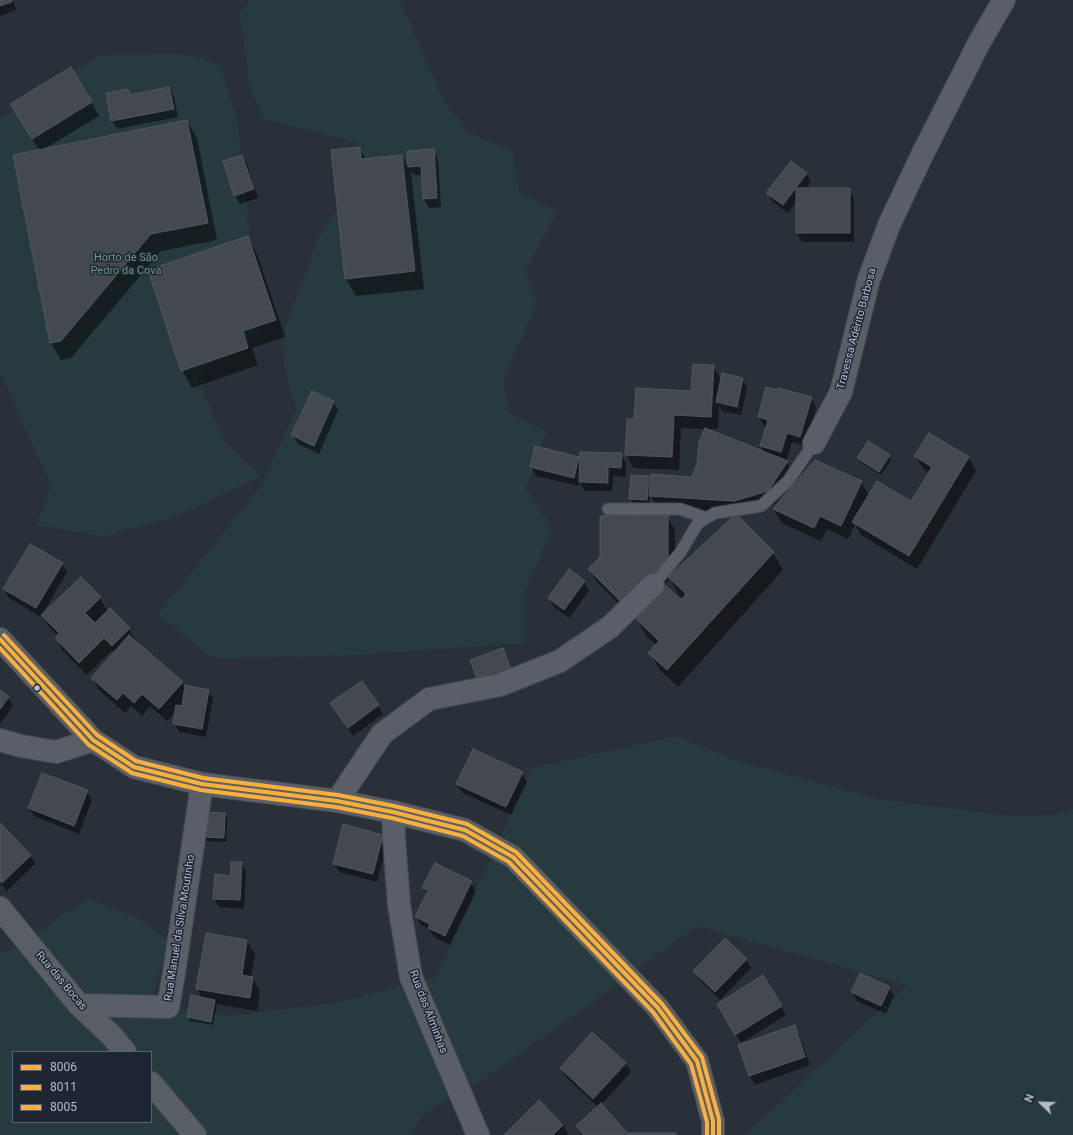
<!DOCTYPE html>
<meta charset="utf-8">
<style>
body{margin:0}
#map{position:relative;width:1073px;height:1135px;overflow:hidden;background:#2a3038;font-family:Roboto,sans-serif}
canvas{display:block}
.legend{position:absolute;left:12px;top:1051px;width:140px;height:72px;box-sizing:border-box;background:#1d2633;border:1px solid #59626f;margin:0;padding:5px 7px;list-style:none;font-size:12px;color:#b4bcc9}
.legend li{display:flex;align-items:center;gap:8px;height:20px}
.legend b{width:20px;border:1px solid #59626f}
.north{position:absolute;left:1021px;top:1083px;width:40px;height:40px;-webkit-text-stroke:3px #1d2633;paint-order:stroke;rotate:293deg;font-size:11px;font-weight:700;line-height:16px;text-align:center;color:#b4bcc9}
.north::after{content:'';display:block;margin:auto;width:14px;height:18px;background:#b4bcc9;clip-path:polygon(50% 0,100% 100%,50% 72%,0 100%)}
</style>
<div id="map">
<canvas width="1073" height="1135"></canvas>
<ul class="legend">
<li><b style="height:5px;background:#fbb03b"></b>8006</li>
<li><b style="height:5px;background:#fbb03b"></b>8011</li>
<li><b style="height:5px;background:#fbb03b"></b>8005</li>
</ul>
<div class="north">N</div>
</div>
<script>
const ctx = document.querySelector('canvas').getContext('2d');
ctx.lineJoin = 'round';
function fillPath(path, color) { ctx.fillStyle = color; ctx.fill(path, 'evenodd'); }
const poly = rows => new Path2D(rows.map(r => 'M' + r).join(''));
function strokePath(path, color, width, dash) { ctx.strokeStyle = color; ctx.lineWidth = width; ctx.lineCap = dash ? 'butt' : 'round'; ctx.setLineDash(dash || []); ctx.stroke(path); }
function label(font, color, halo, rows, align = 'center') {
  ctx.font = font + ' Roboto,sans-serif'; ctx.lineWidth = 3; ctx.setLineDash([]); ctx.textBaseline = 'middle'; ctx.strokeStyle = halo; ctx.fillStyle = color; for (const [text, x, y, turn = 0] of rows) {
    ctx.save(); ctx.translate(x, y); ctx.rotate((+turn || 0) * Math.PI / 180); ctx.textAlign = isNaN(turn) ? turn : align; if (halo) ctx.strokeText(text, 0, 0); ctx.fillText(text, 0, 0); ctx.restore();
  }
}
fillPath(poly([
 [250,0,400,0,443,99,468,132,512,151,519,192,557,211,526,271,537,303,504,378,509,413,546,432,526,489,552,528,525,593,525,643,358,655,214,659,158,614,263,483,296,409,284,366,285,328,317,241,361,169,358,143,317,132,263,119,249,85,240,12],
 [178,53,220,64,237,120,260,334,214,358,212,361,197,377,224,441,261,476,177,516,109,534,105,537,36,525,51,486,0,373,0,119,100,55],
 [675,736,741,762,879,799,1011,816,1053,815,1073,809,1073,1135,745,1135,907,985,697,926,596,1000,481,1081,426,1112,409,1135,0,1135,0,951,2,952,32,940,62,914,89,899,138,918,169,940,150,1005,231,1016,340,1002,436,977,532,768],
 [13,1052,151,1052,151,1122,13,1122]
]), '#273a3e');
fillPath(poly([
 [0,0,13,0,16,10,0,16],
 [169,88,174,97,178,117,117,129,112,121,128,90,131,96],
 [91,102,99,116,44,149,187,121,197,138,217,240,161,251,71,358,61,360,51,343,14,156,39,150,19,118],
 [359,148,366,159,402,156,409,168,408,152,433,150,438,159,441,207,429,208,424,199,422,175,414,175,411,171,424,289,356,296,346,279],
 [242,156,247,164,258,198,240,204,235,195],
 [806,173,811,182,806,189,849,189,854,198,854,242,802,242,797,233,797,201,788,213,773,202,768,193],
 [247,237,257,254,285,337,252,348,258,365,192,388,182,370],
 [713,366,722,381,742,378,747,387,741,415,722,411,719,405,718,429,707,429,765,453,761,446,767,426,764,426,759,417,811,398,816,407,805,446,792,442,786,461,794,475,775,504,742,514,658,509,650,494,649,504,632,502,630,498,648,477,652,482,693,478,698,464,705,429,681,428,679,470,633,468,626,454,635,420,692,392],
 [333,402,338,410,319,454,298,444,293,435],
 [929,434,969,458,976,471,917,569,861,535,855,524,848,539,827,529,821,541,782,523,774,510,861,482,869,496,911,503,929,473,923,469,916,456],
 [621,454,626,463,626,477,613,476,612,491,585,491,580,482,579,486,536,476,531,467,578,457,581,461],
 [889,456,891,460,881,475,860,462,858,458],
 [667,516,675,530,675,570,667,555,665,556,674,572,773,553,783,570,678,687,660,670,650,653,657,645,647,637,637,619,682,601,684,599,679,595,670,579,635,614,629,614,597,582,589,569],
 [62,564,67,572,42,615,100,598,108,612,110,610,129,629,137,642,182,682,186,689,208,691,213,699,206,737,179,732,174,723,176,711,167,721,150,706,142,716,131,706,125,713,100,691,92,678,115,653,112,650,87,675,63,651,56,638,58,636,50,628,42,615,41,617,9,598,4,589],
 [584,582,589,591,569,618,554,607,549,598],
 [502,649,507,657,515,678,484,689],
 [362,682,383,714,353,736,337,712],
 [0,691,8,698,13,706,0,724],
 [522,773,527,782,511,815,463,793,457,784],
 [87,791,92,800,79,834,34,816,29,808],
 [225,814,227,818,226,842,205,841,202,836],
 [0,824,30,856,35,864,7,891,0,883],
 [382,835,387,844,377,882,339,872,334,863],
 [241,863,246,872,244,909,219,907,214,898],
 [471,882,476,891,450,945,434,937,430,930,421,925,416,917,427,894,424,888],
 [247,941,255,954,251,977,252,977,260,991,257,1011,217,1004,213,1025,190,1021,188,1017,203,999,197,989],
 [746,960,751,968,720,1000,700,980,695,972],
 [763,976,786,1015,741,1043,718,1004],
 [889,988,894,996,886,1014,857,1001,852,992],
 [794,1027,799,1035,810,1065,755,1085,750,1076,739,1046],
 [625,1063,631,1072,601,1105,626,1134,676,1135,582,1135,577,1126,598,1107,566,1077,561,1068],
 [563,1125,568,1134,567,1135,506,1135]
]), '#0007');
const building = poly([
 [0,0,12,0,12,2,0,6,0,0],
 [71,67,92,102,32,139,10,104,71,67],
 [169,87,174,109,111,121,106,93,128,89,130,95,169,87],
 [187,120,208,223,151,234,61,341,50,343,13,155,187,120],
 [360,147,361,159,402,155,415,271,345,279,331,150,360,147],
 [434,149,437,198,423,199,421,166,408,167,407,151,434,149],
 [242,155,254,189,234,196,223,161,242,155],
 [791,161,807,173,783,205,766,193,791,161],
 [796,188,850,188,850,233,796,233,796,188],
 [248,236,276,320,243,331,248,348,181,371,148,270,248,236],
 [693,364,714,365,711,417,674,415,672,457,625,455,627,419,634,419,636,388,691,391,693,364],
 [722,373,743,378,737,407,716,402,722,373],
 [766,387,778,390,778,388,812,397,800,437,787,433,781,452,760,446,768,420,758,417,766,387],
 [312,391,334,401,314,446,291,435,312,391],
 [705,428,788,461,768,491,734,501,649,496,651,474,692,477,697,463,699,442,705,428],
 [929,433,969,457,909,556,852,522,877,481,911,501,932,467,914,456,929,433],
 [868,441,890,455,879,472,857,458,868,441],
 [535,446,579,457,574,478,530,467,535,446],
 [580,452,622,453,621,468,608,467,608,483,579,482,580,452],
 [815,460,862,481,841,526,820,516,814,528,773,509,815,460],
 [631,475,649,476,647,500,629,499,631,475],
 [736,514,774,552,667,670,648,653,659,641,636,619,666,586,681,600,686,594,668,577,736,514],
 [668,515,668,560,627,601,620,601,588,569,600,557,600,516,668,515],
 [30,544,63,563,36,608,3,589,30,544],
 [569,569,585,581,564,610,548,598,569,569],
 [81,577,101,597,85,613,95,623,110,608,130,628,112,646,104,638,79,663,55,638,59,633,41,615,81,577],
 [129,635,183,682,159,709,142,694,134,703,123,693,117,700,91,678,129,635],
 [503,648,511,669,478,681,470,660,503,648],
 [362,681,379,705,348,728,330,703,362,681],
 [185,685,209,690,202,729,173,724,176,705,182,706,185,685],
 [0,690,9,697,0,709,0,690],
 [473,749,523,772,506,807,456,784,473,749],
 [42,773,88,790,74,826,28,808,42,773],
 [203,812,225,813,224,838,201,837,203,812],
 [0,823,31,855,2,883,0,881,0,823],
 [343,824,383,835,373,874,333,864,343,824],
 [231,862,242,862,240,900,213,899,215,874,231,876,231,862],
 [435,863,472,881,445,936,428,928,430,924,415,917,428,890,422,888,435,863],
 [206,933,247,940,242,975,253,977,250,998,196,989,206,933],
 [725,938,747,959,715,992,693,971,725,938],
 [860,973,890,987,881,1006,851,992,860,973],
 [763,975,782,1006,735,1035,717,1004,763,975],
 [191,995,215,1000,211,1022,187,1017,191,995],
 [795,1025,805,1057,749,1076,738,1045,795,1025],
 [592,1032,626,1063,593,1099,560,1068,592,1032],
 [539,1100,563,1125,553,1135,504,1135,539,1100],
 [601,1103,628,1134,626,1135,584,1135,576,1126,601,1103],
 [622,1133,676,1133,676,1135,622,1135,622,1133]
]);
fillPath(building, '#444950');
strokePath(building, '#52575f', 1);
const lane = poly([
 [608,509,680,509,706,518],
 [653,585,680,553,698,523,715,513,761,506,788,481,814,443]
]);
const street = poly([
 [814,443,841,392,869,279,889,225,923,153,979,43,1004,0],
 [0,740,21,746,56,752,93,740],
 [337,801,382,734,429,699,500,685,560,661,610,627,653,585],
 [393,812,394,838,399,905,411,977,478,1135],
 [79,1005,168,1007,174,973,202,784]
]);
const secondary = poly([
 [0,908,79,1005,112,1036,125,1052],
 [151,1083,195,1135]
]);
const primary = poly([
 [0,639,93,740,134,767,202,784,337,801,393,812,465,830,513,857,658,1008,697,1061,713,1121,713,1135]
]);
strokePath(lane, '#484c53', 13);
strokePath(street, '#484c53', 24);
strokePath(secondary, '#484c53', 24);
strokePath(primary, '#484c55', 24);
strokePath(lane, '#5a5e66', 11);
strokePath(street, '#5a5e66', 22);
strokePath(secondary, '#595d64', 22);
strokePath(primary, '#5c6168', 22);
strokePath(poly([
 [0,639,93,740,134,767,202,784,337,801,393,812,465,830,513,857,658,1008,697,1061,713,1121,713,1135]
]), '#fbb03b', 4);
strokePath(poly([
 [0,648,89,745,132,773,201,790,336,807,392,818,463,836,509,862,653,1012,691,1064,707,1122,707,1135]
]), '#fbb03b', 4);
strokePath(poly([
 [4,635,97,735,136,761,203,778,338,795,394,806,467,824,516,852,662,1004,702,1057,719,1119,719,1135]
]), '#fbb03b', 4);
for (const [x, y, r, color] of [
 [37,688,3.5,"#b4bcc9"]
]) { const dot = new Path2D(); dot.arc(x, y, r, 0, 2 * Math.PI); ctx.fillStyle = color; ctx.fill(dot); strokePath(dot, '#1d2633', 1.5); }
label('11px', '#6b9a76', '#1d2633', [
 ["Horto de São",126,258],
 ["Pedro da Cova",126,271]
]);
label('11px', '#b4bcc9', '#1d2633', [
 ["Travessa Adérito Barbosa",857,329,-75],
 ["Rua Manuel da Silva Moutinho",180,928,-81],
 ["Rua das Bocas",61,981,50],
 ["Rua das Alminhas",428,1012,69]
]);
</script>
